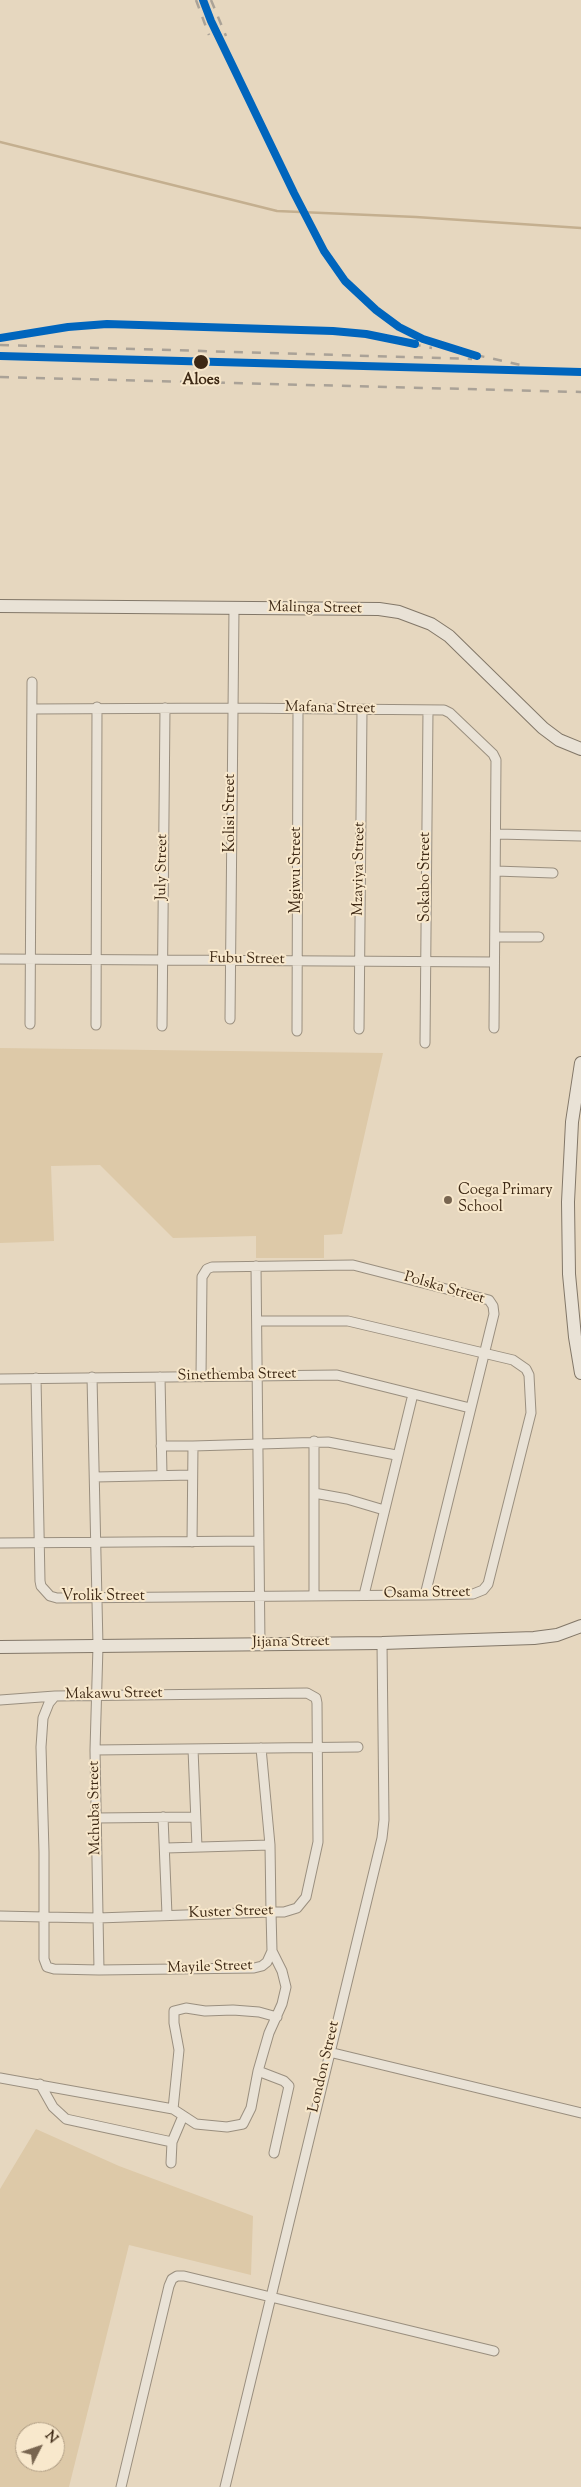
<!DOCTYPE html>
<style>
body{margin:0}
#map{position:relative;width:581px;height:2487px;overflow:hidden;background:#e6d7bf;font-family:"Sorts Mill Goudy",serif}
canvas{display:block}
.north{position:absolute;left:15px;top:2422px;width:50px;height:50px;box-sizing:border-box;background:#f8e8cc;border:1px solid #ad9b82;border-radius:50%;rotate:49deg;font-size:14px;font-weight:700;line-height:20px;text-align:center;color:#3d2814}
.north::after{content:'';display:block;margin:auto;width:18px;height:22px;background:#786550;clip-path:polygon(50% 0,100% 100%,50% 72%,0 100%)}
</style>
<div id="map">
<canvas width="581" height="2487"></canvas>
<div class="north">N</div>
</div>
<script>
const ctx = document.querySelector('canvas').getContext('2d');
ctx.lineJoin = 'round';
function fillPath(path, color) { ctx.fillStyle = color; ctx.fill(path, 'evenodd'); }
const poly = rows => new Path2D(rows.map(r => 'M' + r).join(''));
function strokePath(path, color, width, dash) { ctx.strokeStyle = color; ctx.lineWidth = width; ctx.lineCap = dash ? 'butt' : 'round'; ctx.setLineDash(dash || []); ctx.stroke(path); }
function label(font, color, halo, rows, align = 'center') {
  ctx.font = font + ' "Sorts Mill Goudy",serif'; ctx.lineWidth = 4; ctx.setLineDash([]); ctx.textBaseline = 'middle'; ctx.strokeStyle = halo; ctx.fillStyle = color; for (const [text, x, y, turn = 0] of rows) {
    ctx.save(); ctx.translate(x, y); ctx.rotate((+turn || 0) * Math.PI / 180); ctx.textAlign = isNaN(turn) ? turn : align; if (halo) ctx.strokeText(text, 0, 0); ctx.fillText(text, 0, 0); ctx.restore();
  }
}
fillPath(poly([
 [0,1048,383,1053,342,1234,324,1235,324,1258,256,1258,256,1236,173,1238,100,1165,51,1166,54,1241,0,1243],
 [36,2129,119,2166,253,2216,251,2275,129,2245,69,2487,0,2487,0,2189],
 [25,2432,55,2432,55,2462,25,2462]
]), '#ddc9a8');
strokePath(poly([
 [0,142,277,211,416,217,581,228]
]), '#c4af8f', 2.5);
const street = poly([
 [32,709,232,708,444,710,450,713,493,754,496,760,494,1028],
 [497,834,581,836],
 [496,871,553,873],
 [495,937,539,937],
 [0,959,494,962],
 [230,1019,234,608],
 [30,1024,32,682],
 [96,1025,97,707],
 [162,1026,165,708],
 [359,1029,362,710],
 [297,1031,298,710],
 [425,1043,428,710],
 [256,1266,260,1644],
 [92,1377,98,1646,95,1750,99,1970],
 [160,1377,162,1475],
 [201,1377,202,1277,207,1269,212,1267,353,1265,489,1300,493,1306,494,1314,425,1595],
 [36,1378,40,1581,41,1586,50,1596,57,1598,425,1595,473,1594,483,1590,488,1584,531,1413,529,1375,526,1369,513,1360,348,1321,257,1321],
 [0,1379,337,1375,470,1408],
 [161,1446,193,1446],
 [95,1477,192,1475],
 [314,1493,347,1499,384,1510],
 [192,1542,193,1446,328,1442,396,1455],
 [0,1543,259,1541],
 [314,1595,314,1441],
 [364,1595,413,1394],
 [0,1700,55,1696],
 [193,1749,197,1847],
 [95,1750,358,1747],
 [163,1817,167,1915],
 [96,1818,195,1817],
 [166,1848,270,1845],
 [0,1916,44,1917,98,1918,271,1912,284,1912,297,1908,306,1897,318,1842,317,1703,316,1698,307,1693,55,1696,49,1703,43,1718,41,1747,44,1852,44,1959,47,1967,54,1969,99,1970,254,1968,262,1966,267,1962,272,1951,271,1912,270,1845,261,1748],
 [329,2052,581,2113],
 [258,2071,284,2081,289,2086,274,2153],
 [0,2078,173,2109,196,2124,227,2127,243,2124,251,2108,258,2071,269,2033,282,2004,286,1987,282,1971,272,1951],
 [40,2084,53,2107,66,2119,172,2142],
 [173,2109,179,2050,174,2023,174,2011,186,2008,205,2011,233,2010,259,2012,277,2017],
 [171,2163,172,2142,183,2116],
 [121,2487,169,2286,172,2279,177,2276,184,2276,494,2351],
 [225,2487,382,1838,384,1820,382,1643]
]);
const secondary = poly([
 [0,606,379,609,399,612,431,624,449,636,543,728,559,740,581,749],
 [581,1063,572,1122,568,1202,569,1274,575,1337,581,1373],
 [0,1647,382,1643,534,1638,557,1635,581,1626]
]);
strokePath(street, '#9a8f7f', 11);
strokePath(secondary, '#827768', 14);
strokePath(street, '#e9e2d6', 9);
strokePath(secondary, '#e9e2d6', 12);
strokePath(poly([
 [196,0,209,35],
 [203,0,211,21,294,193,324,251,345,281,376,310,411,333,458,351,521,365],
 [211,0,226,36],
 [0,338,68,327,107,324,349,332,432,348],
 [0,345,472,359],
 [0,356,581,372],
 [0,377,581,392]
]), '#aaa297', 2.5, [9, 9]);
strokePath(poly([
 [203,0,211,21,294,193,324,251,345,281,376,310,399,327,423,339,477,356],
 [0,338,68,327,107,324,333,331,366,334,415,344],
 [0,356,581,372]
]), '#0065bd', 8);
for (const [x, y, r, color] of [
 [201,362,8,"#3d2814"],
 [448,1200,5,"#786550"]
]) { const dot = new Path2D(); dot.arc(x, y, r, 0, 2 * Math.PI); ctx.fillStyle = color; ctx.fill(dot); strokePath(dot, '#f8e8cc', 2); }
label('bold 15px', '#3d2814', '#f8e8cc', [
 ["Aloes",201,381]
]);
label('15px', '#3d2814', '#f8e8cc', [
 ["Malinga Street",315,609,1],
 ["Mafana Street",330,709,1],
 ["Kolisi Street",231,813,-90],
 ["July Street",163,867,-89],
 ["Mzayiya Street",360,869,-89],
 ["Mgiwu Street",297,870,-90],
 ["Sokabo Street",426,877,-90],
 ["Fubu Street",247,960,1],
 ["Polska Street",444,1289,16],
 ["Sinethemba Street",237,1376,-1],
 ["Osama Street",427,1594,-1],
 ["Vrolik Street",103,1597],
 ["Jijana Street",291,1643,-1],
 ["Makawu Street",114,1695,-1],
 ["Mchuba Street",96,1808,-91],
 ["Kuster Street",231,1913,-2],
 ["Mayile Street",210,1968,-2],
 ["London Street",325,2067,-77]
]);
label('15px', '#3d2814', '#f8e8cc', [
 ["Coega Primary",458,1191],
 ["School",458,1208]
], 'left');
</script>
